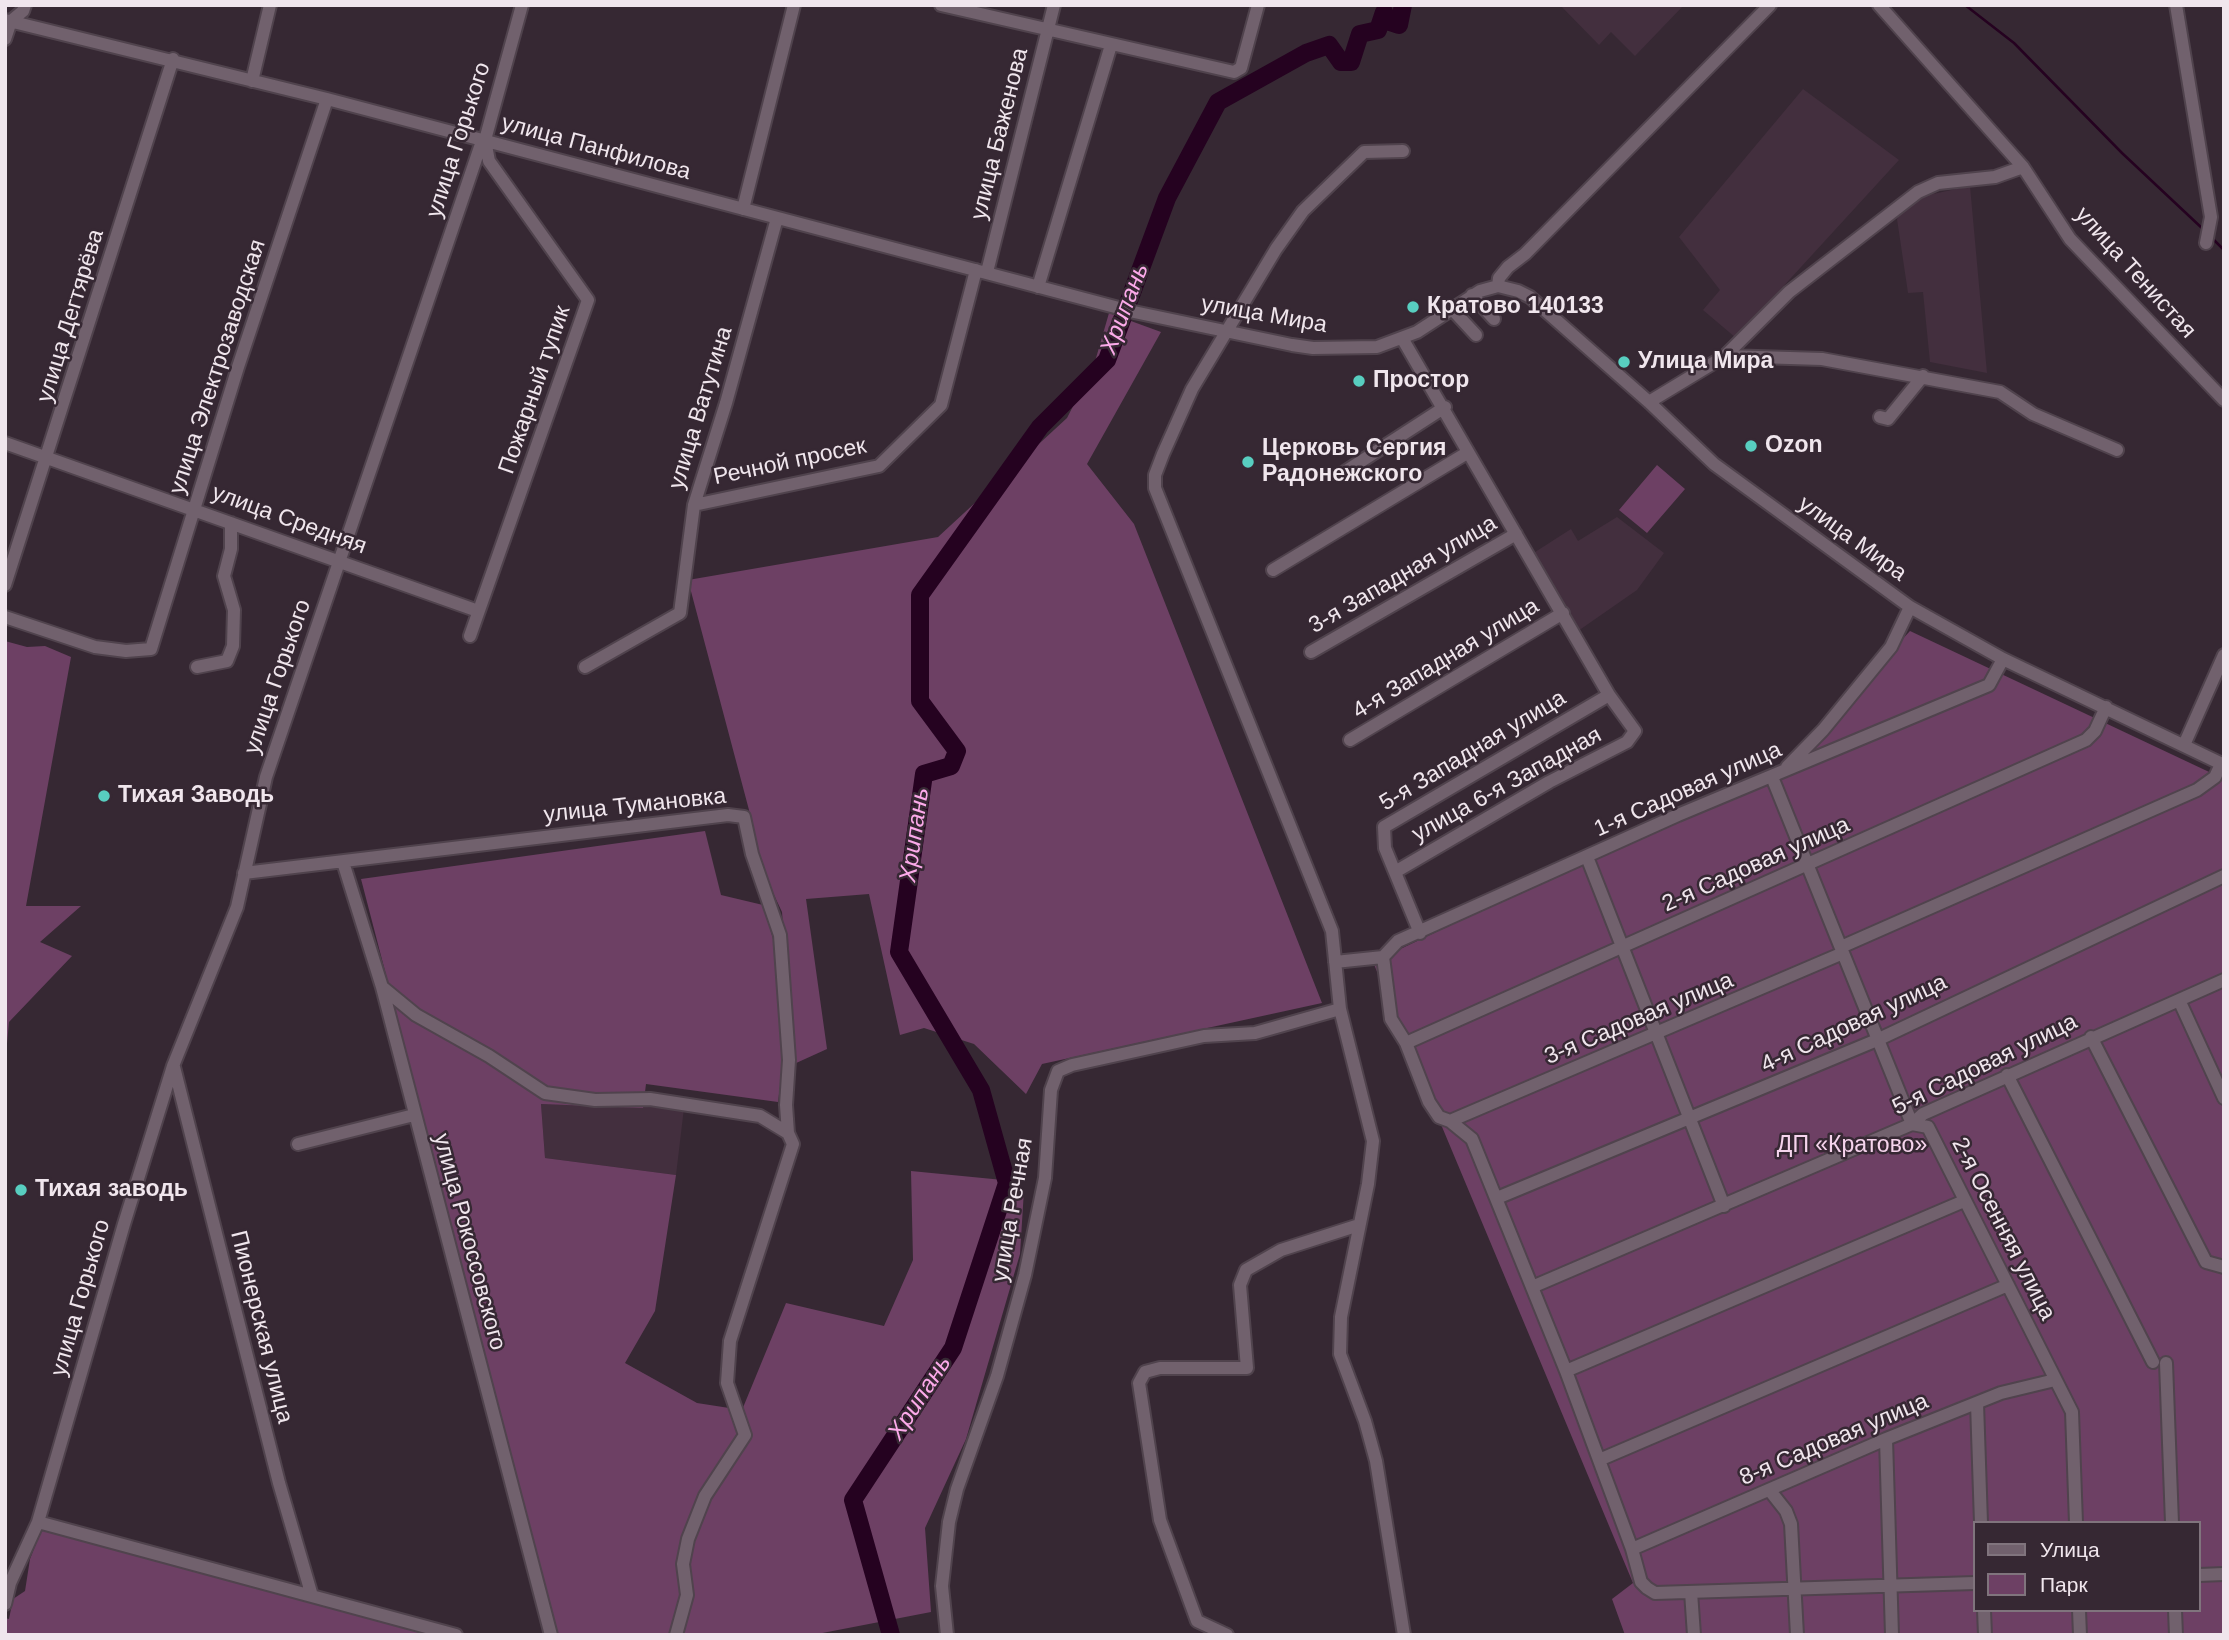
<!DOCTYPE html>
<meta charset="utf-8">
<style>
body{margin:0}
#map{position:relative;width:2229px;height:1640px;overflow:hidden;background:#362833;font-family:Helvetica,sans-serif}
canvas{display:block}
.frame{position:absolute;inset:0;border:7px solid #f0e6ed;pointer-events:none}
.legend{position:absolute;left:1973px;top:1521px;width:228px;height:91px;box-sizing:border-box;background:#362833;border:2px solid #80747d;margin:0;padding:9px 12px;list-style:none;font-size:21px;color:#f0e6ed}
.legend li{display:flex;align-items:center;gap:14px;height:35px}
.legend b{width:35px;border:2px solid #80747d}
</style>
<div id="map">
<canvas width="2229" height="1640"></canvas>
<div class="frame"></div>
<ul class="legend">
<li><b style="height:9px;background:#71616d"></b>Улица</li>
<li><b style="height:19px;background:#6d4064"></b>Парк</li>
</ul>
</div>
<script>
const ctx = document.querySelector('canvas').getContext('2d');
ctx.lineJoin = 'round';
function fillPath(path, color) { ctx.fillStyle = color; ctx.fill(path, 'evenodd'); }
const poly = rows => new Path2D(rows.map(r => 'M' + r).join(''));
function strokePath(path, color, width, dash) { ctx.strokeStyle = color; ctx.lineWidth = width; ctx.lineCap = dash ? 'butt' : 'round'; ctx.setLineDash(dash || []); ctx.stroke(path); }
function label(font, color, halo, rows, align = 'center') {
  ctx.font = font + ' Helvetica,sans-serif'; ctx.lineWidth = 5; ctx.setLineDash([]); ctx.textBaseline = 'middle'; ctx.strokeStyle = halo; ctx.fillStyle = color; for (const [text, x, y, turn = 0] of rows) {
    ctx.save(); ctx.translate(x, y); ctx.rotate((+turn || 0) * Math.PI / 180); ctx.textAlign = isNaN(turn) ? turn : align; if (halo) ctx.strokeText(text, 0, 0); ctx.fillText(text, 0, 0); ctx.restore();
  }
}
fillPath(poly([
 [1560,5,1684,5,1635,56,1611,32,1599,45],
 [1803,89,1899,160,1736,338,1703,310,1720,290,1679,237],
 [1970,186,1987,373,1930,362,1923,292,1908,293,1897,219,1902,208,1919,197],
 [1617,517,1664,553,1637,590,1578,631,1532,554,1571,529,1578,541],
 [541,1104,684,1108,676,1175,545,1158]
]), '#432f3e');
fillPath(poly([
 [1109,313,1161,332,1087,464,1134,524,1322,1003,1042,1064,1026,1094,974,1044,924,1028,900,1035,869,894,806,899,827,1049,794,1064,782,912,759,863,751,835,749,810,688,580,938,537,1067,418,1094,365],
 [1657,465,1685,489,1647,533,1619,510],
 [1910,631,2224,779,2224,1635,1625,1635,1612,1599,1633,1583,1373,962,1783,767],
 [1975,1523,2199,1523,2199,1610,1975,1610],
 [5,641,27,647,45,646,71,657,26,906,81,906,40,942,72,956,9,1022,5,1065],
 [705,831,721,895,763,905,777,952,784,1057,778,1102,646,1084,643,1108,541,1104,545,1158,676,1175,655,1311,625,1363,697,1403,742,1410,786,1303,884,1326,913,1260,911,1171,1003,1180,1024,1190,1020,1254,966,1439,925,1528,931,1612,812,1635,558,1635,361,879],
 [42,1528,439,1635,5,1635,5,1618,9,1619,13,1599,25,1591,30,1559]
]), '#6d4064');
strokePath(poly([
 [1965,5,2014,43,2122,153,2204,230],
 [2211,237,2224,250]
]), '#250220', 2.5);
strokePath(poly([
 [891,1635,853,1500,953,1348,1007,1183,981,1090,899,952,924,774,951,766,957,751,920,701,920,595,1040,427,1107,360,1167,198,1218,102,1306,53,1329,45,1341,62,1351,62,1360,34,1378,30,1384,12,1387,21,1399,25,1403,5]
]), '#250220', 18);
const minor = poly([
 [941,5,1234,72,1241,68,1258,5],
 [1879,5,2023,167,2070,239,2224,400],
 [2176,5,2211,217,2206,243],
 [5,20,327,99,1134,312,1292,345,1313,348,1377,347,1417,332,1480,291,1498,286,1518,291,1530,297,1649,402,1714,464,1910,607,2003,659,2224,765],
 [5,39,11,21,23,11,25,5],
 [252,81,270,5],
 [1403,151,1364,152,1303,211,1276,249,1192,389,1163,454,1155,475,1155,488,1332,931,1340,1009,1373,1141,1368,1184,1341,1317,1340,1354,1365,1421,1376,1461,1404,1635],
 [743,209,794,5],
 [987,272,1054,5],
 [1498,286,1499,278,1508,267,1525,254,1770,5],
 [1038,287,1111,45],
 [1472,295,1494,319],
 [1451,308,1476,335],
 [1725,356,1789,292,1918,192,1938,183,1995,177,2023,167],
 [1649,402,1725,356,1822,359,2000,392,2033,414,2117,450],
 [1880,417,1888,419,1923,376],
 [5,443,478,611],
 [1343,473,1445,407],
 [694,505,879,466,941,405,976,270],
 [1273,570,1467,453],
 [5,585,173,59],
 [5,617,95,647,126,651,151,649,238,367,327,99],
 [470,636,588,300,489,161,485,140],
 [1311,652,1516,534],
 [197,667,227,661,233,646,234,610,224,576,231,549,231,523],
 [585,667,680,613,694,505,726,403,777,218],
 [1350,740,1563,613],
 [2184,745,2224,655],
 [1787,767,1823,730,1891,647,1910,607],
 [1772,777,1912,1124,1928,1127,2072,1412,2076,1523],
 [1587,857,1724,1206],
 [343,862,382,987,551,1635],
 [1395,872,1549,782,1627,742,1635,731,1609,695,1402,338],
 [244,873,728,815,744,817,752,854,780,935,789,1060,786,1105,788,1133,793,1144,730,1341,727,1383,745,1435,705,1496,688,1539,683,1564,687,1595,676,1635],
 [1420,933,1385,848,1384,827,1609,695],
 [1841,947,2197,790,2215,777,2221,764],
 [1383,957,1398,941,1678,815,1989,685,2003,659],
 [1335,962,1383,957,1391,1019,1406,1043,1429,1102,1439,1117,1450,1121,1472,1139,1566,1371,1632,1549,1641,1582,1647,1588,1655,1593,1975,1583],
 [382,987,416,1015,489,1056,545,1093,595,1100,650,1099,760,1116,788,1133],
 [2179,1000,2224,1098],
 [2091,1037,2206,1262,2224,1267],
 [1406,1043,2086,740,2095,731,2106,707],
 [174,1067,279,1483,312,1596],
 [2007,1075,2153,1362],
 [1450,1121,1843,953],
 [298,1144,414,1115],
 [1497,1198,1877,1040,2224,876],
 [1532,1287,1912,1124,1923,1114,2224,980],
 [2166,1363,2172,1523],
 [1566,1371,1964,1201],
 [1977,1403,1981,1523],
 [1886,1439,1892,1635],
 [1599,1460,2008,1285],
 [1771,1492,1786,1511,1791,1524,1797,1635],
 [38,1522,456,1635],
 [1632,1549,1886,1439,2001,1393,2055,1380],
 [2199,1575,2224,1574],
 [1691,1592,1694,1635],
 [5,1604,10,1583,38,1522,124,1224,173,1066,237,907,266,777,480,147,485,140,522,5],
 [1984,1610,1985,1635],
 [2079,1610,2080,1635],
 [2175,1610,2176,1635],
 [947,1635,942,1586,949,1522,957,1489,997,1376,1025,1275,1045,1178,1051,1090,1058,1071,1072,1065,1204,1036,1255,1033,1340,1009],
 [1227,1635,1197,1621,1160,1520,1139,1383,1145,1372,1160,1368,1247,1368,1240,1285,1246,1270,1281,1250,1359,1225]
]);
strokePath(minor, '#50434d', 16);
strokePath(minor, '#71616d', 12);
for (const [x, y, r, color] of [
 [1413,307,7,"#58cec0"],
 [1624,362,7,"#58cec0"],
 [1359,381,7,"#58cec0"],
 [1751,446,7,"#58cec0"],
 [1248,462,7,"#58cec0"],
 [104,796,7,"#58cec0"],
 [21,1190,7,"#58cec0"]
]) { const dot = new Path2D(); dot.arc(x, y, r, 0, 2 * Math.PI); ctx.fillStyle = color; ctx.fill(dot); strokePath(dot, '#362833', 2.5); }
label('23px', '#f0e6ed', '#362833', [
 ["улица Баженова",1000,134,-76],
 ["улица Горького",459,140,-72],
 ["улица Панфилова",596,148,15],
 ["улица Тенистая",2135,273,48],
 ["улица Мира",1264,315,10],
 ["улица Дегтярёва",71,316,-73],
 ["улица Электрозаводская",218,367,-72],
 ["Пожарный тупик",535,390,-71],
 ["улица Ватутина",701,408,-73],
 ["Речной просек",790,462,-12],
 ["улица Средняя",289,520,20],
 ["улица Мира",1852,539,36],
 ["3-я Западная улица",1403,575,-30],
 ["4-я Западная улица",1446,659,-31],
 ["улица Горького",278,677,-71],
 ["5-я Западная улица",1473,751,-31],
 ["улица 6-я Западная",1507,785,-29],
 ["1-я Садовая улица",1688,790,-24],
 ["улица Тумановка",635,806,-6],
 ["2-я Садовая улица",1756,865,-24],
 ["3-я Садовая улица",1639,1019,-23],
 ["4-я Садовая улица",1854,1024,-25],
 ["5-я Садовая улица",1985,1065,-26],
 ["улица Речная",1013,1210,-80],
 ["2-я Осенняя улица",2003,1229,63],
 ["улица Рокоссовского",469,1242,75],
 ["улица Горького",81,1298,-74],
 ["Пионерская улица",261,1327,76],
 ["8-я Садовая улица",1834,1440,-23]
]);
label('bold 23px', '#f0e6ed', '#362833', [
 ["Кратово 140133",1427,307],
 ["Улица Мира",1638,362],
 ["Простор",1373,381],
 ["Ozon",1765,446],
 ["Церковь Сергия",1262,449],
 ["Радонежского",1262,475],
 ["Тихая Заводь",118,796],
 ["Тихая заводь",35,1190]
], 'left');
label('23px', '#f6d4ed', '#362833', [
 ["ДП «Кратово»",1852,1146]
]);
label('italic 24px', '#fcaaea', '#362833', [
 ["Хрипань",1125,309,-69],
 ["Хрипань",915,835,-82],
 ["Хрипань",920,1398,-57]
]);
</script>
